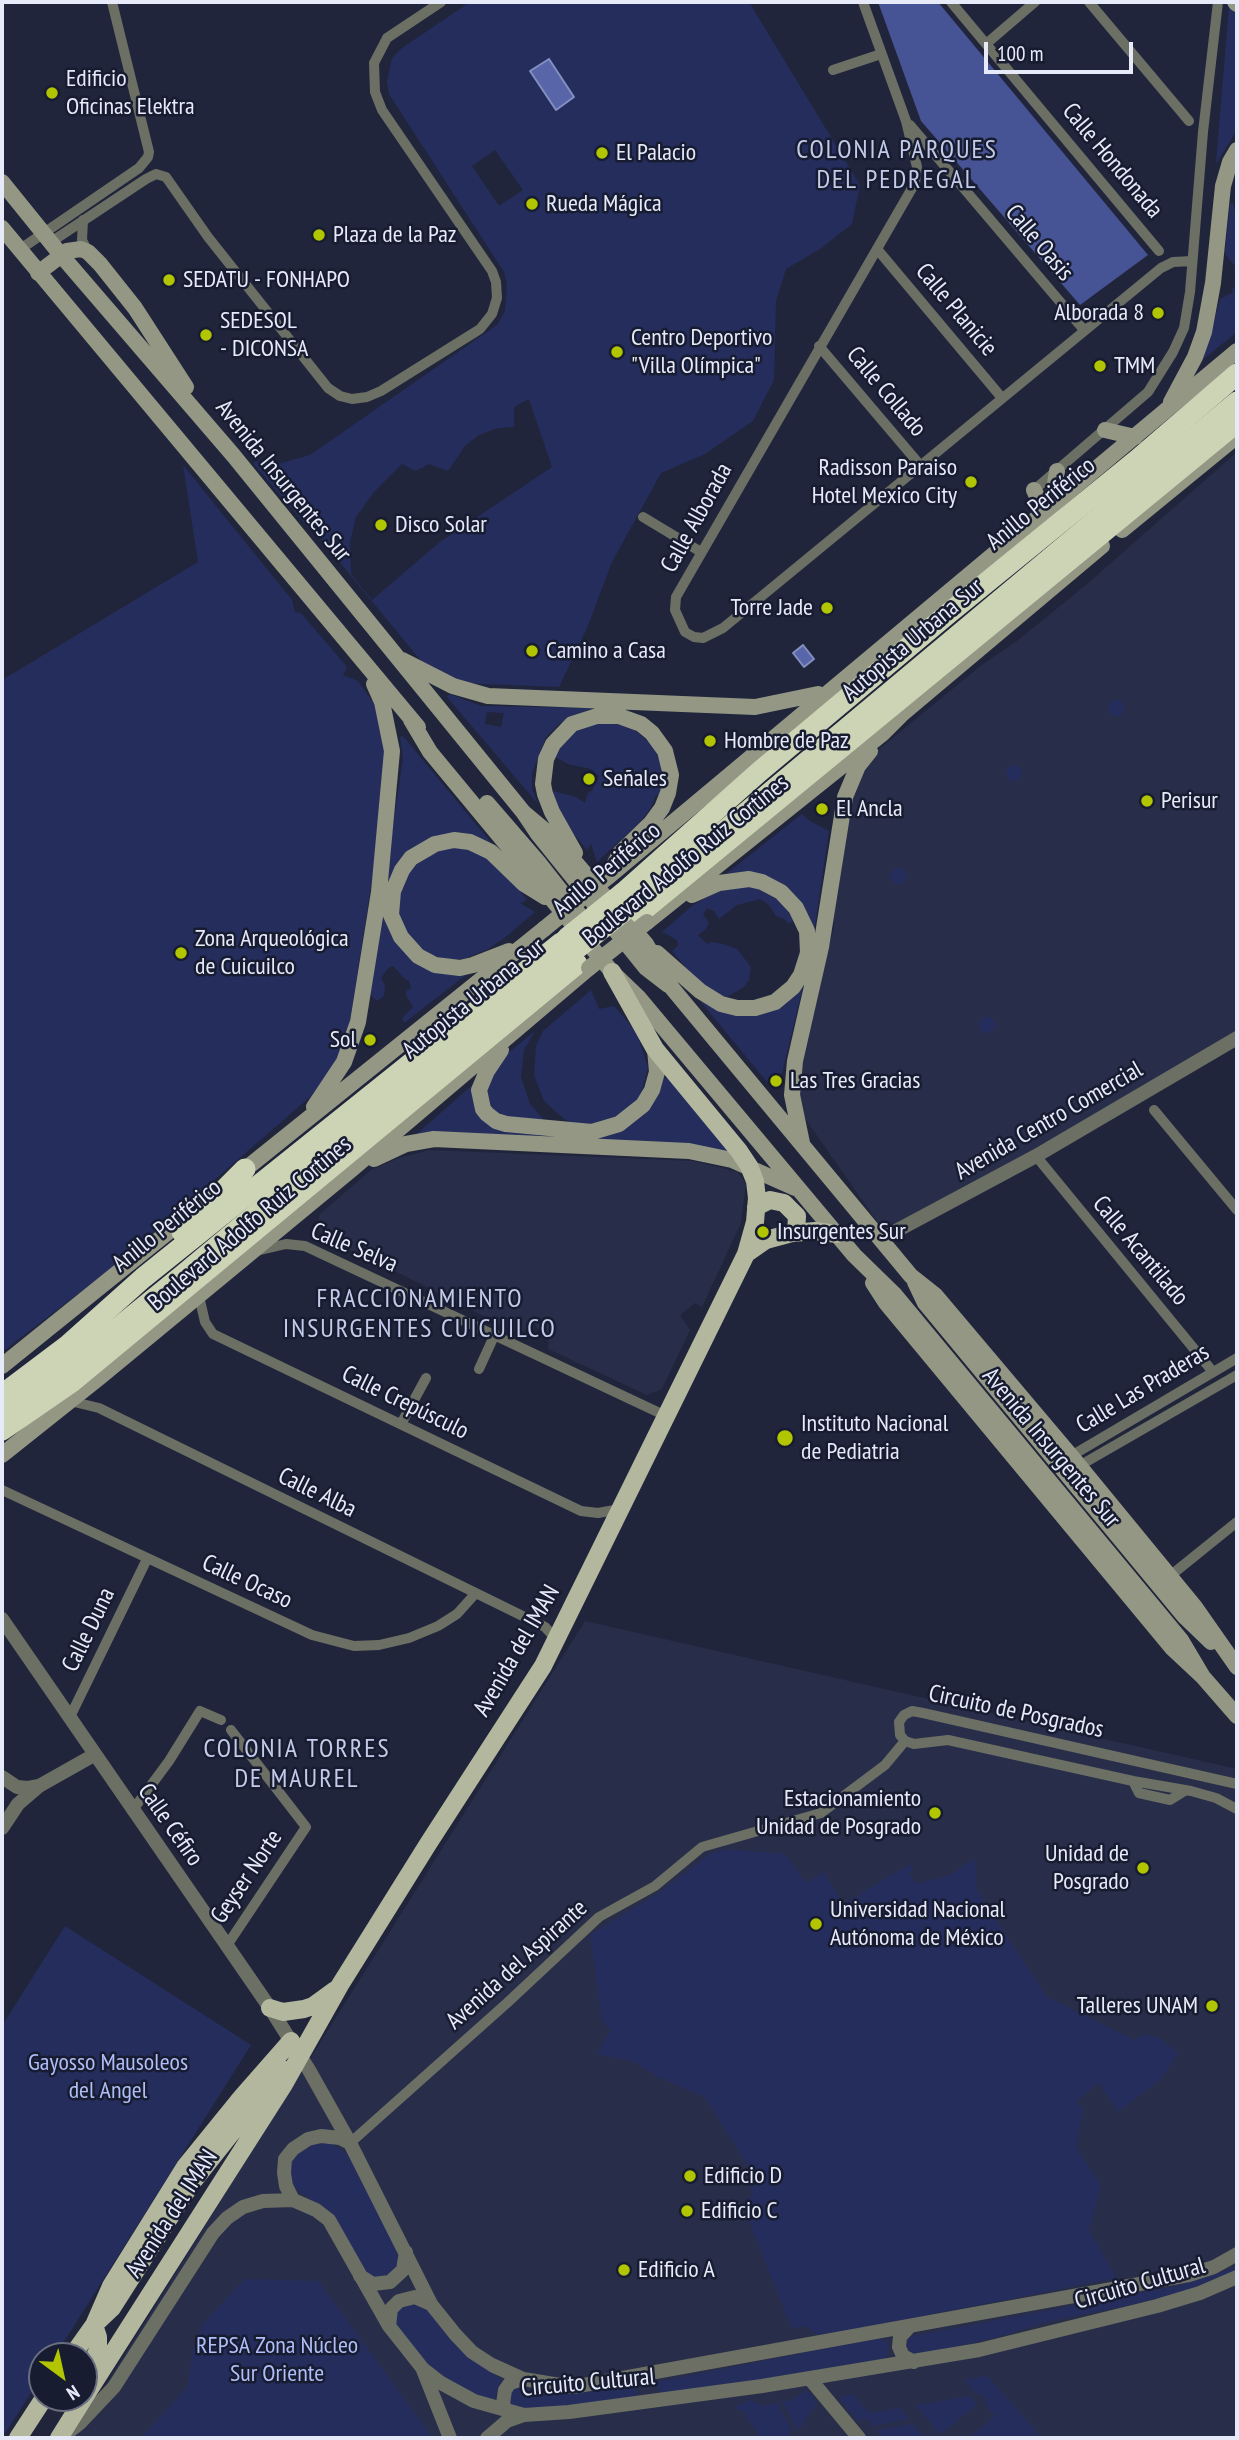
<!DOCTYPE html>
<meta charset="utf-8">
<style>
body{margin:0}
#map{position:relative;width:1239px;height:2440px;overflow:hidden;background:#20253b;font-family:"PT Sans Narrow",sans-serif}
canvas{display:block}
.frame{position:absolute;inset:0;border:4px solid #e6eaf9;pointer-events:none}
.north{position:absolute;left:28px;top:2342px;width:70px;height:70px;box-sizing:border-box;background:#171c31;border:2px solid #6a6e81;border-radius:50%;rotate:147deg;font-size:19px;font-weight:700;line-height:28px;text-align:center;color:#e6eaf9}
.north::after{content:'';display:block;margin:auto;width:24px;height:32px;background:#b1c500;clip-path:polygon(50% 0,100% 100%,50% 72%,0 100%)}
.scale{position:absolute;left:984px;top:42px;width:149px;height:32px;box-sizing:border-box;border:4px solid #e6eaf9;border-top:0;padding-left:9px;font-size:21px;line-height:24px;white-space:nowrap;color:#e6eaf9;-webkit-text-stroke:5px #171c31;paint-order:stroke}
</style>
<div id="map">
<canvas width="1239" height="2440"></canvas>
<div class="frame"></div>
<div class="north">N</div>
<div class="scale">100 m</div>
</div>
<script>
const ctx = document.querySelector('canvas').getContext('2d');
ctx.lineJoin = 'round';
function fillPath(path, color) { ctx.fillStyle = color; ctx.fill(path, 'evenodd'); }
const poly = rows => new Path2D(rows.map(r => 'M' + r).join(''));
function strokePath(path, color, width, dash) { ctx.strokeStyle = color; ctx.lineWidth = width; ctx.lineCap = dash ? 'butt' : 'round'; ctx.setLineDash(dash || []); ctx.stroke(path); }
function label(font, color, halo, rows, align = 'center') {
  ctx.font = font + ' "PT Sans Narrow",sans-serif'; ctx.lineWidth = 5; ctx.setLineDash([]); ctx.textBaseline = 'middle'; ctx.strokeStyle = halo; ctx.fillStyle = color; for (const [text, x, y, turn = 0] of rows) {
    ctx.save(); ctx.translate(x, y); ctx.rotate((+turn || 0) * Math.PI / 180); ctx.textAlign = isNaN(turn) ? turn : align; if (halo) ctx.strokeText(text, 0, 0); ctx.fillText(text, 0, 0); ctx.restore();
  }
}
fillPath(poly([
 [1237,452,1237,1034,1094,1117,883,1230,802,1114,796,1080,823,965,834,928,833,910,842,868,839,854,843,830,852,813,852,794,873,754,983,664,1017,641,1087,584],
 [430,1150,693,1161,738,1172,746,1184,741,1223,702,1307,695,1303,680,1315,690,1330,662,1389,647,1395,548,1349,549,1343,534,1323,519,1334,379,1263,366,1248,359,1254,322,1237,317,1224,320,1214,371,1170,399,1158],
 [585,1621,1237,1769,1237,2438,72,2438]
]), '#282e4a');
fillPath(poly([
 [470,2,749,2,860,185,852,224,820,249,786,269,776,301,774,380,753,421,705,454,661,473,612,562,587,628,559,687,459,683,422,662,314,531,311,531,253,463,259,461,278,464,310,455,497,325,505,311,507,284,504,272,389,94,387,82,392,58,402,48],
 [495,150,523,190,499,206,472,166],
 [529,399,552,467,440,542,372,600,351,574,350,542,356,517,374,492,402,464,415,471,429,464,448,471,465,446,479,435,498,428,514,427,514,407],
 [1229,6,1237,16,1237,130,1216,164],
 [1230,203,1233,203,1237,220,1236,272,1235,266,1225,254],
 [1233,286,1237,293,1237,332,1200,362,1211,334,1220,299,1232,293],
 [183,465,292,600,295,612,301,613,347,667,343,675,358,681,373,702,382,721,386,743,373,873,348,1033,338,1061,310,1097,122,1260,2,1352,2,680,198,562],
 [450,694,481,706,595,708,577,714,560,723,546,737,532,773,532,789,538,804,447,697],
 [487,712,504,713,501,727,485,724],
 '1108 708a8 8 0 1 1 16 0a8 8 0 1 1-16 0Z',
 [594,722,613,722,635,730,653,746,661,765,662,781,660,796,656,795,650,809,640,822,597,862,591,844,587,850,566,825,546,789,576,797,585,803,588,793,592,791,599,776,591,769,568,764,552,755,572,731],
 [403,736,498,851,456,834,443,834,431,838,397,864,391,874,387,887,398,943,471,971,404,1023,402,1018,413,1007,406,995,407,990,411,988,409,981,405,979,393,966,387,969,381,978,385,986,384,996,377,1001,368,993,403,759,400,737],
 '1006 773a8 8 0 1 1 16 0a8 8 0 1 1-16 0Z',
 [802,814,810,821,829,831,812,945,810,927,746,872,726,874],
 [451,845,485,852,508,875,527,900,520,903,535,912,507,936,488,949,464,959,450,960,430,955,413,943,401,925,398,909,399,894,406,875,418,861],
 '890 876a8 8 0 1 1 16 0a8 8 0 1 1-16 0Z',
 [741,886,755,887,779,900,794,920,788,924,786,920,776,916,770,906,761,899,737,905,719,919,714,911,707,908,703,915,709,922,706,929,698,935,707,944,712,942,723,944,737,949,751,967,749,980,744,987,727,997,720,998,700,984,672,951,678,946,677,940,662,932,693,905,709,896,725,889],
 [808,966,782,1073,767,1082,701,1002,703,1000,757,1013],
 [591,990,599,1009,614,1006,628,1022,638,1036,648,1067,640,1098,632,1109,599,1126,577,1124,564,1119,544,1101,534,1075,536,1046,543,1031],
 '979 1025a8 8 0 1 1 16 0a8 8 0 1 1-16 0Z',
 [535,1031,524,1050,521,1077,530,1104,546,1122,507,1117,497,1113,488,1103,486,1091,490,1078,503,1057],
 [664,1078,669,1078,731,1155,412,1138,477,1081,488,1120,620,1130,644,1115,656,1097,659,1082],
 [727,1849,785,1854,806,1883,824,1872,843,1904,910,1864,913,1870,909,1873,916,1884,949,1875,975,1859,977,1891,1047,1997,1134,2040,1145,2034,1159,2038,1178,2053,1161,2079,1118,2112,1099,2082,1076,2101,1083,2110,1076,2147,1101,2186,1089,2230,1116,2278,820,2336,806,2326,792,2329,743,2206,753,2195,747,2180,751,2171,710,2105,704,2097,658,2077,632,2061,597,2054,611,2030,602,2021,590,1935,659,1893,710,1854],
 [65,1926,251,2045,55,2356,42,2356,42,2376,2,2438,2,2026],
 [317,2141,329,2143,351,2156,399,2251,398,2271,382,2278,368,2278,334,2216,290,2185,289,2171,292,2158],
 [1237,2267,1237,2273,1176,2296,1054,2320,997,2337,913,2356,905,2347,909,2337,1176,2286],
 [245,2279,318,2281,433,2438,141,2438,188,2386,192,2353,202,2325],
 [407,2303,422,2303,480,2363,502,2380,493,2401,476,2396,430,2368,395,2327,394,2317,398,2308],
 [880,2338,888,2343,888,2354,879,2363,663,2396,657,2388,657,2382],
 [987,2376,1042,2438,969,2438,995,2416,984,2402,987,2400,982,2394,977,2395,964,2379],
 [634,2386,638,2395,634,2401,568,2408,510,2409,508,2396,512,2388,523,2388,553,2395],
 [805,2391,808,2391,817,2403,798,2431,782,2402,791,2400],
 [852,2394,869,2413,900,2408,909,2419,873,2426,867,2419,857,2420,839,2398],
 [970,2396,977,2405,940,2434,916,2405],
 [751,2400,762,2406,777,2403,791,2428,788,2438,761,2438,742,2410,734,2409,736,2406],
 [913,2424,925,2438,884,2438,877,2430]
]), '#252d5d');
fillPath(poly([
 [878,2,938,2,1148,255,1080,305,921,121]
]), '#465394');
const water = poly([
 [549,59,574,97,556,110,530,71,549,59],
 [803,645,814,659,804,667,793,653,803,645]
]);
fillPath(water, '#5866a9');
strokePath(water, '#838ec1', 2);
strokePath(poly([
 [863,2,906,121,917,167,915,183,676,597,675,610,685,632,694,637,703,638,723,628,1161,268,1173,262,1192,261],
 [951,2,1159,251],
 [1089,2,1189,121],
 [986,44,1035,2],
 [833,70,881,54],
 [910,125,1084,330],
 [83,220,82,240,88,252],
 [51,242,146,179,156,174,166,177,208,237,328,388,340,396,352,399,367,397,381,391,480,329,492,314,497,298,496,282,492,271,382,110,375,92,374,63,387,38,441,2],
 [877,249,1002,398],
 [19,250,139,168,148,157,149,152,112,2],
 [819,346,920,465],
 [1034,490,1148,392,1173,352,1184,328,1190,292,1203,132,1218,2],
 [643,517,701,552],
 [1154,1110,1237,1210],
 [1036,1156,1213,1372],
 [256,1251,286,1244,305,1246,666,1416],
 [199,1296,205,1322,213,1334,581,1511,598,1513,620,1509],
 [479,1369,495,1334],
 [70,1401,99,1408,545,1627,557,1640],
 [401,1424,426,1378],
 [1071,1456,1237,1358],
 [1079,1466,1237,1375],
 [2,1490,312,1635,354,1646,379,1645,409,1638,438,1626,457,1614,475,1594],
 [1170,1576,1237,1522],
 [69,1719,147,1559],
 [1133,1781,1139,1793,1170,1800,1186,1790],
 [1237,1784,923,1713,912,1711,904,1715,899,1722,900,1735,905,1741,914,1744,948,1740,1133,1781,1191,1791,1216,1798,1237,1809],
 [132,1811,169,1761,200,1711,221,1720],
 [226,1947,306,1827,231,1730],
 [350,2143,507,2003,599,1917,655,1886,702,1847,821,1813,885,1765,905,1741]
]), '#6c6f63', 10);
strokePath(poly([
 [881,1239,1036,1156,1237,1038],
 [2,1619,270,2008,309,2070,350,2143,431,2304,455,2334,472,2352,492,2365,523,2379,573,2387,1189,2275,1214,2267,1237,2254],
 [2,1777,17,1787,28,1788,39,1786],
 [2,1828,18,1804,39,1786,94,1755],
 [293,2200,286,2186,284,2173,285,2159,293,2149,308,2139,321,2136,340,2138,350,2143],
 [360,2276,373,2284,390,2282,403,2270,406,2252],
 [389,2326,391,2309,399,2301,415,2297,431,2304],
 [910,2326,900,2337,899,2347,903,2356,914,2362],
 [423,2370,450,2438],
 [810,2379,859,2438],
 [507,2412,503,2404,505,2390,510,2383,523,2379],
 [62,2437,80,2423,114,2387,213,2233,227,2218,243,2207,263,2201,293,2200,316,2210,329,2220,389,2326,423,2369,441,2383,474,2401,524,2415,569,2412,762,2386,979,2350,1157,2306,1200,2293,1237,2277],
 [487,2438,507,2421,524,2415]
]), '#6c6f63', 14);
strokePath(poly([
 [1235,2,1237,4],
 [2,182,61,255,233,455,524,813,538,834,646,968,668,985],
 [2,228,418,727],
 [38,273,67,251,81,249,88,252,100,264,135,308,186,387],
 [1171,402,1195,357,1204,332,1213,283,1223,186,1230,162,1237,150],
 [1105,430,1135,437],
 [1034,490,1045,513],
 [1051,508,1057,471],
 [1122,530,1237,436],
 [402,660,453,686,488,696,755,707,818,694],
 [411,720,430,752,612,972,638,997,854,1255,895,1295,1181,1640,1203,1677],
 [487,803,538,862,593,932],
 [524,813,555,839,646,944,672,988,911,1276,935,1295,1071,1456,1195,1607,1237,1667],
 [575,853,552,812,545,794,543,784,546,759,553,744,572,724,597,716,619,716,641,724,652,733,665,751,671,775,668,793,662,808,651,823,620,853,615,863],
 [609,876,1237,351],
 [647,922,882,734,901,715,1102,546],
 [509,951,473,965,460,968,435,965,418,956,401,937,391,915,393,891,402,870,411,858,435,844,454,840,470,842,491,852,524,884,545,897],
 [657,953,700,991,721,1004,737,1008,755,1008,775,1002,793,987,801,975,808,953,807,931,796,908,781,892,762,882,749,879,719,883,692,895],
 [501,1050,487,1071,479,1090,483,1109,487,1114,496,1121,506,1124,592,1132,619,1124,643,1105,652,1090,657,1072,655,1049],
 [314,1107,344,1062,358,1022,379,892,392,751,382,702,374,684],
 [802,1143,792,1095,795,1061,821,947,845,797,858,766,870,751],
 [374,1159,406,1144,434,1139,689,1151,732,1160,795,1188],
 [238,1175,544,929],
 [915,1282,925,1303,1184,1616,1211,1642],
 [873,1283,886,1303,1172,1648,1203,1677,1237,1716],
 [2,1366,188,1216],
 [2,1455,100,1377,352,1169,589,968]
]), '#939784', 16);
strokePath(poly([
 [756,1207,770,1200,784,1203,797,1216,796,1233],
 [746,1254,766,1240,792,1233,815,1231,837,1234],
 [270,2008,283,2012,304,2009,313,2006,335,1990],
 [72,2356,94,2325,112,2308,191,2184,276,2077,285,2070],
 [85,2377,98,2350,98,2337,94,2325,111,2286,185,2167,241,2098,291,2041],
 [84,2398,283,2086,340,1985,428,1844,543,1666,746,1254,755,1222,757,1198,755,1181,749,1166,739,1151,655,1049,612,972],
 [18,2438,44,2398],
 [59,2438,84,2398]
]), '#b2b79e', 18);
strokePath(poly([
 [623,893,759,772,949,613,1137,460,1237,374],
 [640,913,1237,422],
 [182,1232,245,1169],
 [2,1395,68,1345,143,1278,561,943],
 [2,1430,73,1381,577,964]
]), '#cdd4b5', 21);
strokePath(poly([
 [544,929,609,876],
 [589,968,647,922]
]), '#939784', 16);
strokePath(poly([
 [567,938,623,893],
 [2,1419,70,1367,183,1275,511,1001,718,836,1237,402]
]), '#cdd4b5', 21);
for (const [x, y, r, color] of [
 [52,93,7,"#b1c500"],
 [602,153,7,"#b1c500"],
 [532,204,7,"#b1c500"],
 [319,235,7,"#b1c500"],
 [169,280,7,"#b1c500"],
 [1158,313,7,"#b1c500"],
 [206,335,7,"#b1c500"],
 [617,352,7,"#b1c500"],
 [1100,366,7,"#b1c500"],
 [971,482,7,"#b1c500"],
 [381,525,7,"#b1c500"],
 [827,608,7,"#b1c500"],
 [532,651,7,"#b1c500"],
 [710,741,7,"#b1c500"],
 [589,779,7,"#b1c500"],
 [1147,801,7,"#b1c500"],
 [822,809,7,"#b1c500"],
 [181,953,7,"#b1c500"],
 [370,1040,7,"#b1c500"],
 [776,1081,7,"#b1c500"],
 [763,1232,7,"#b1c500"],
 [785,1438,9,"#b1c500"],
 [935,1813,7,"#b1c500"],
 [1143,1868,7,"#b1c500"],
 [816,1924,7,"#b1c500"],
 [1212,2006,7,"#b1c500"],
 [690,2176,7,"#b1c500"],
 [687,2211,7,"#b1c500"],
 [624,2270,7,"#b1c500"]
]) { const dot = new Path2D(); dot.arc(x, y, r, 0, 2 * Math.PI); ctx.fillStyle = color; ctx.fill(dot); strokePath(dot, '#171c31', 2.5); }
label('24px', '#e6eaf9', '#171c31', [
 ["Edificio",66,79],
 ["Oficinas Elektra",66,107],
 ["El Palacio",616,153],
 ["Rueda Mágica",546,204],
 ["Plaza de la Paz",333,235],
 ["SEDATU - FONHAPO",183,280],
 ["Alborada 8",1144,313,"right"],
 ["SEDESOL",220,321],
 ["- DICONSA",220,349],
 ["Centro Deportivo",631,338],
 ["\"Villa Olímpica\"",631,366],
 ["TMM",1114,366],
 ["Radisson Paraiso",957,468,"right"],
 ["Hotel Mexico City",957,496,"right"],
 ["Disco Solar",395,525],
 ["Torre Jade",813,608,"right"],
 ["Camino a Casa",546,651],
 ["Hombre de Paz",724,741],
 ["Señales",603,779],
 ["Perisur",1161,801],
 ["El Ancla",836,809],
 ["Zona Arqueológica",195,939],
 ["de Cuicuilco",195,967],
 ["Sol",356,1040,"right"],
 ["Las Tres Gracias",790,1081],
 ["Insurgentes Sur",777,1232],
 ["Instituto Nacional",801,1424],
 ["de Pediatria",801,1452],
 ["Estacionamiento",921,1799,"right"],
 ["Unidad de Posgrado",921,1827,"right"],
 ["Unidad de",1129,1854,"right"],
 ["Posgrado",1129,1882,"right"],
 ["Universidad Nacional",830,1910],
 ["Autónoma de México",830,1938],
 ["Talleres UNAM",1198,2006,"right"],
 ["Edificio D",704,2176],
 ["Edificio C",701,2211],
 ["Edificio A",638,2270]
], 'left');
label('24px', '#e6eaf9', '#171c31', [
 ["Calle Hondonada",1112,161,50],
 ["Calle Oasis",1039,243,50],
 ["Calle Planicie",956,310,50],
 ["Calle Collado",886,392,50],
 ["Avenida Insurgentes Sur",283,481,51],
 ["Anillo Periférico",1041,504,-39],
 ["Calle Alborada",697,518,-61],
 ["Autopista Urbana Sur",913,640,-40],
 ["Boulevard Adolfo Ruiz Cortines",686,861,-39],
 ["Anillo Periférico",607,870,-40],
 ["Autopista Urbana Sur",474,999,-39],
 ["Avenida Centro Comercial",1049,1121,-30],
 ["Boulevard Adolfo Ruiz Cortines",250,1224,-40],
 ["Anillo Periférico",167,1226,-39],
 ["Calle Selva",354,1248,23],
 ["Calle Acantilado",1140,1251,50],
 ["Calle Las Praderas",1143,1389,-31],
 ["Calle Crepúsculo",405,1403,26],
 ["Avenida Insurgentes Sur",1051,1448,50],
 ["Calle Alba",317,1493,26],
 ["Calle Ocaso",247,1582,25],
 ["Calle Duna",89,1630,-64],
 ["Avenida del IMAN",517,1651,-60],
 ["Circuito de Posgrados",1016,1712,12],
 ["Calle Céfiro",170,1825,55],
 ["Geyser Norte",247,1877,-56],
 ["Avenida del Aspirante",517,1965,-42],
 ["Avenida del IMAN",172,2214,-57],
 ["Circuito Cultural",1140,2284,-16],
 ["Circuito Cultural",588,2383,-5]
]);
label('24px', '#b0bef7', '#171c31', [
 ["Gayosso Mausoleos",108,2063],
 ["del Angel",108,2091],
 ["REPSA Zona Núcleo",277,2346],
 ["Sur Oriente",277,2374]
]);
ctx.letterSpacing = '2px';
label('26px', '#c3cbe9', '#171c31', [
 ["COLONIA PARQUES",897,151],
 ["DEL PEDREGAL",897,181],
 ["FRACCIONAMIENTO",420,1300],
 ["INSURGENTES CUICUILCO",420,1330],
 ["COLONIA TORRES",297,1750],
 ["DE MAUREL",297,1780]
]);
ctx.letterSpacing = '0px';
</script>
